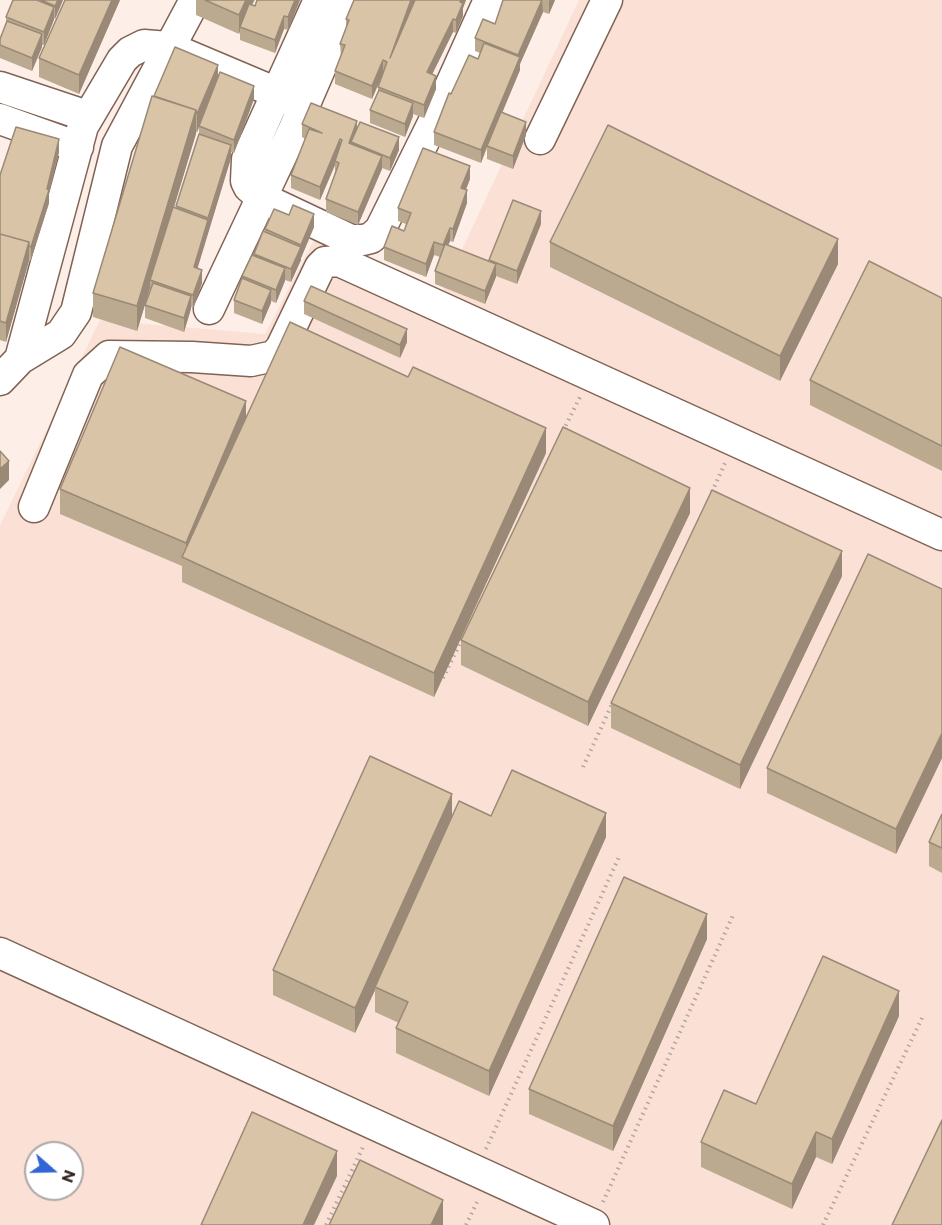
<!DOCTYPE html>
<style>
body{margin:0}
#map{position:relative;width:942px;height:1225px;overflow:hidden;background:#fdefe8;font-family:Commissioner,sans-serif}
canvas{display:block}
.north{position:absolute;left:24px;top:1141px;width:60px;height:60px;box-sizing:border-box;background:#fff;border:2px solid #ada8a5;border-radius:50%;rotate:110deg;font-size:16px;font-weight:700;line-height:24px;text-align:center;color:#32251f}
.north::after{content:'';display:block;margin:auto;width:21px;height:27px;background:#3365d4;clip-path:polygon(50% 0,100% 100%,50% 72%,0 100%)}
</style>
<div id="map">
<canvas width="942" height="1225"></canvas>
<div class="north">N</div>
</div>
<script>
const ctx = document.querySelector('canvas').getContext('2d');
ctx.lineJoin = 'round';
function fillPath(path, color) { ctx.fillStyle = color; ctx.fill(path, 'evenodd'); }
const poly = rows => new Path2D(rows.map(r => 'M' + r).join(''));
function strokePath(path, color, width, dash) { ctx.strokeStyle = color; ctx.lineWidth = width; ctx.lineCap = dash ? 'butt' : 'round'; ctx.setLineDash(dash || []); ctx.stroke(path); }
fillPath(poly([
 [579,0,942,0,942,1225,0,1225,0,525,100,320,265,334,316,236,441,294],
 [36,1153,72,1153,72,1189,36,1189]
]), '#fbe1d5');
const minor = poly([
 [319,0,247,159,246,181,249,187,262,198,351,240,363,240,371,238,380,230,438,113,489,0],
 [0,87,87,116],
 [0,119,78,147],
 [540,139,607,0],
 [209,309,294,129,350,0],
 [20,359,83,126,122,60,130,52,144,45,168,47,277,93,304,107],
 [0,380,20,359,61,334,76,312,117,146,195,0],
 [34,507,88,375,109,356,192,357,251,361,274,356,281,348,320,267,325,262,339,261,942,535],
 [0,953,594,1225]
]);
strokePath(minor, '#806354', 33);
strokePath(poly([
 [563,431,580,397],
 [712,492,725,463],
 [443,678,463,637],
 [583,767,613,702],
 [486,1149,619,857],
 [603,1202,734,913],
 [326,1225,363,1147],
 [466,1225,478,1200],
 [823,1225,922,1018]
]), '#b3a69f', 4, [1.5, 4.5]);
strokePath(minor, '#fff', 30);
fillPath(poly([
 [13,0,63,0,55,19,54,18,44,45,42,45,42,47,32,71,0,58,0,39,6,24,6,17],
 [120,0,79,94,39,77,39,58],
 [196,0,255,0,252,5,255,6,257,0,300,0,288,30,284,29,275,53,240,40,240,31,239,34,196,15],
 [354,0,466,0,463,8,463,16,456,33,453,32,432,74,436,89,424,118,413,114,413,116,405,137,370,123,370,110,378,92,378,87,383,73,372,99,335,84,335,71,341,57,340,44,346,28,346,19],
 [503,0,555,0,549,14,543,12,520,64,520,70,502,112,526,135,513,169,487,159,487,148,481,163,434,145,434,132,451,94,478,59,480,53,475,51,475,38,495,24],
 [218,78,254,99,234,153,231,152,231,158,197,268,202,283,193,308,191,307,184,332,145,318,145,305,150,292,150,288,137,331,93,317,93,293,154,96],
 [199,128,199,135,176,208,174,207,196,133],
 [302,124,357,128,399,150,390,171,382,168,358,225,326,212,326,199,335,174,335,165,320,200,291,188,291,175,305,139,302,137],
 [59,152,49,192,49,203,31,260,29,259,6,342,0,340,0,175],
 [470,179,466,190,467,203,453,242,450,241,448,245,489,262,489,260,541,224,517,284,496,276,485,304,435,284,435,271,440,257,434,255,426,277,384,260,384,247,404,231,406,224,398,221,398,208],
 [314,227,301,258,301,257,301,260,291,282,285,280,276,303,271,301,262,324,234,313,234,300,242,279,242,276,265,232,265,229],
 [550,242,838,264,780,381,550,267],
 [942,298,942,471,810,405,810,380],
 [304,301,407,342,400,358,304,314],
 [246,417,546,453,434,697,182,582,182,566,60,514,60,489],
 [690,513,588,726,461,665,461,640],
 [842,576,740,789,611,728,611,703],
 [942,589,942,758,896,854,767,793,767,768],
 [942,814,942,873,929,866,929,842],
 [491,816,606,837,489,1096,396,1053,396,1028,399,1023,375,1012,375,990,355,1033,273,995,273,970,452,817],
 [707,939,613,1151,529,1114,529,1089],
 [899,1016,832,1164,816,1157,792,1209,701,1167,701,1142,756,1104]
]), '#bba990');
fillPath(poly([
 [58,0,63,0,55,19,55,6],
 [112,0,120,0,79,94,79,75],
 [246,0,254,0,242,28,240,27,240,31,239,34,239,15],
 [295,0,300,0,288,30,288,17],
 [411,0,415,0,390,58],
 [461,0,466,0,463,8,463,16,456,33,456,20],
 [542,0,543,12,520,64,520,70,488,147,487,146,481,163,481,150,518,61,518,55],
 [550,0,555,0,549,14,549,1],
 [54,7,54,20,44,45,44,32],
 [284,16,284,29,275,53,275,40],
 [453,19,453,32,427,85,427,72],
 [42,34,42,47,32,71,32,58],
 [383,60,383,73,372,99,372,86],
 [218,65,218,84,199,126,197,133,197,114],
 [436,76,436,89,424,118,424,105],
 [254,86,254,99,234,153,234,140],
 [413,103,413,116,405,137,405,124],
 [196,110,196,134,152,280,150,280,150,288,137,331,137,306],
 [357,121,357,134,351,142,351,149,349,143],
 [526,122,526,135,513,169,513,156],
 [399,137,399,150,390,171,390,158],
 [59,139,59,152,49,192,49,203,31,260,31,247,47,189],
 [340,139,340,152,335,161,335,165,320,200,320,187],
 [231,145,231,158,194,280,194,267],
 [382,156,382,169,358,225,358,212],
 [470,166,470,179,461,201,461,188],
 [467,190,467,203,453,242,453,229],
 [541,211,541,224,517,284,517,271],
 [314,214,314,227,301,258,301,245],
 [450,228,450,241,443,258,443,245],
 [838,239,838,264,780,381,780,356],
 [29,242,29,261,6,342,6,323],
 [434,242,434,255,426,277,426,264],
 [301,247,301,260,291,282,291,269],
 [496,264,496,277,485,304,485,291],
 [285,268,285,281,276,303,276,290],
 [202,270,202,283,193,308,193,295],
 [271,290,271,303,262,324,262,311],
 [191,296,191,309,184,332,184,318],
 [407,329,407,342,400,358,400,345],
 [246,401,246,426,186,559,186,543],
 [546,428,546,453,434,697,434,673],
 [9,461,9,480,0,489,0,469],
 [690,488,690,513,588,726,588,702],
 [842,551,842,576,740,789,740,765],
 [942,733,942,758,896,854,896,829],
 [452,794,452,819,375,987,375,990,355,1033,355,1008],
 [606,813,606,837,489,1096,489,1071],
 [707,914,707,939,613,1151,613,1126],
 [899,991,899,1016,832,1164,832,1139],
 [816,1132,816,1157,792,1209,792,1184],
 [337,1151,337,1176,314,1225,303,1225],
 [443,1200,443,1225,431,1225]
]), '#998976');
const building = poly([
 [13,0,37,0,54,7,44,32,6,17,13,0],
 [41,0,58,0,55,6,41,0],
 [65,0,112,0,79,75,39,58,65,0],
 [205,0,246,0,239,15,205,0],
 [257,0,295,0,288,17,284,16,275,40,240,27,249,4,255,6,257,0],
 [354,0,411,0,390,58,415,0,461,0,460,2,463,3,456,20,453,19,427,72,436,76,424,105,378,87,387,62,383,60,372,86,335,71,345,45,340,44,349,20,346,19,354,0],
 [503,0,542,0,518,55,475,38,483,19,495,24,503,0],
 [7,21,42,34,32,58,0,45,0,39,7,21],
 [484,43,520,57,481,150,434,132,449,93,451,94,469,55,478,59,484,43],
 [175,47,218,65,197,114,196,110,154,96,175,47],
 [220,72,254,86,234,140,199,126,220,72],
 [379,90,413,103,405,124,370,110,379,90],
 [152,96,196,110,137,306,93,293,152,96],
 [311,103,357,121,349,143,382,156,358,212,326,199,339,163,335,161,342,140,340,139,320,187,291,175,309,129,322,133,302,124,311,103],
 [501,112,526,122,513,156,487,146,501,112],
 [360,122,399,137,390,158,351,142,360,122],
 [608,125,838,239,780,356,550,242,608,125],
 [16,127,59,139,47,189,49,190,31,247,29,246,29,242,0,234,0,175,16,127],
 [199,134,231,145,208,218,176,206,199,134],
 [423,148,470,166,461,188,467,190,453,229,450,228,443,245,434,242,426,264,384,247,392,226,404,231,411,213,398,208,423,148],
 [513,200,541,211,517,271,489,260,513,200],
 [293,205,314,214,301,245,265,229,274,209,289,215,293,205],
 [173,207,208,220,194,267,202,270,193,295,150,280,173,207],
 [263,231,301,247,291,269,254,254,263,231],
 [0,234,29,242,6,323,0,321,0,234],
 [445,244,496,264,485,291,435,271,445,244],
 [252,255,285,268,276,290,242,276,252,255],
 [869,261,942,298,942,446,810,380,869,261],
 [242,278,271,290,262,311,234,300,242,278],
 [153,283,191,296,184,318,145,305,153,283],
 [311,286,407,329,400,345,304,301,311,286],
 [290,322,408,377,413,367,546,428,434,673,182,557,290,322],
 [120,347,246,401,186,543,60,489,120,347],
 [563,427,690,488,588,702,461,640,563,427],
 [0,451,9,461,0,469,0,451],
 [712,490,842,551,740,765,611,703,712,490],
 [868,554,942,589,942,733,896,829,767,768,868,554],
 [370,756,452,794,355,1008,273,970,370,756],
 [512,770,606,813,489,1071,396,1028,408,1002,375,987,459,801,491,816,512,770],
 [942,814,942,848,929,842,942,814],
 [624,877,707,914,613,1126,529,1089,624,877],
 [823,956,899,991,832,1139,816,1132,792,1184,701,1142,724,1090,756,1104,823,956],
 [252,1112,337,1151,303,1225,201,1225,252,1112],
 [942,1120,942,1225,892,1225,942,1120],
 [360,1160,443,1200,431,1225,329,1225,360,1160]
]);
fillPath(building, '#dac4a8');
strokePath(building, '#998976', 1.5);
</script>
